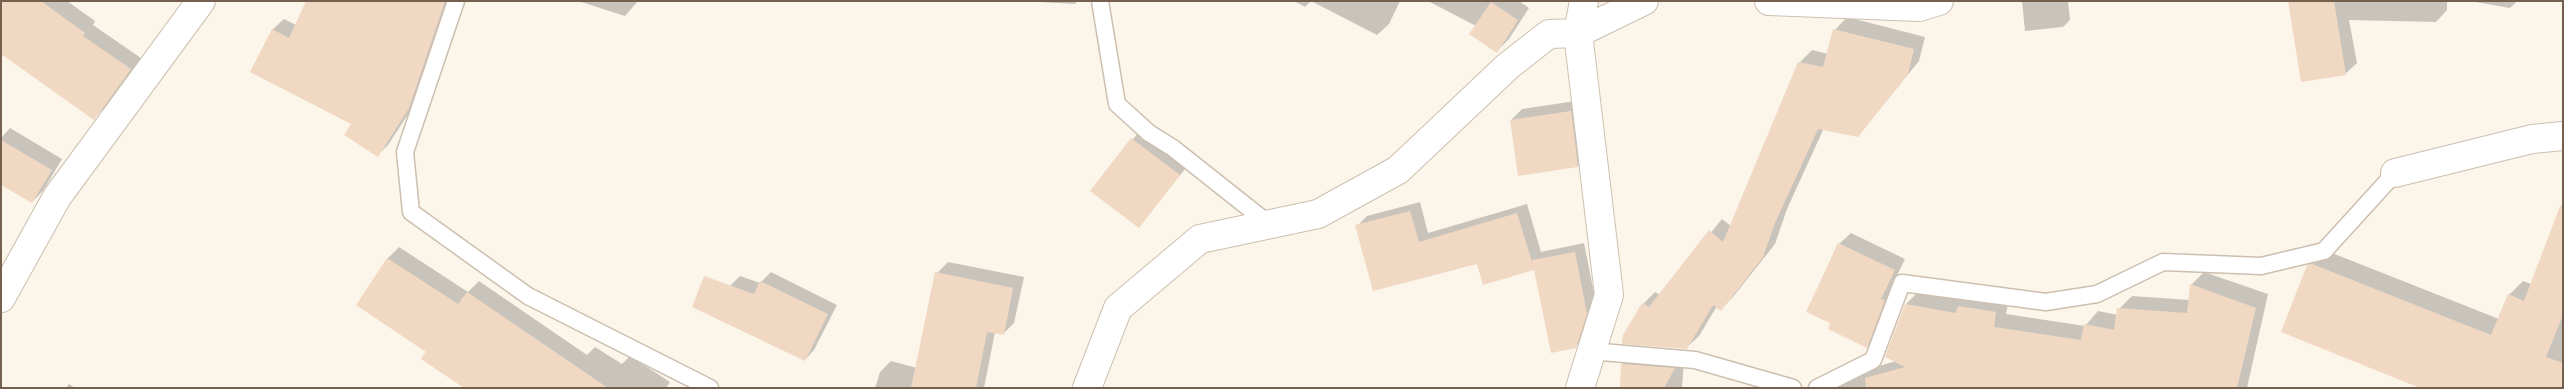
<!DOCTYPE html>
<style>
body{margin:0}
#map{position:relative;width:2564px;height:389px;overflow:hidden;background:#fcf6ea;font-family:Karla,sans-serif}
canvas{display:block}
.frame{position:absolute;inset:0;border:2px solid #755f4e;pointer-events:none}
</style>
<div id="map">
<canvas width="2564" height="389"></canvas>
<div class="frame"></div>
</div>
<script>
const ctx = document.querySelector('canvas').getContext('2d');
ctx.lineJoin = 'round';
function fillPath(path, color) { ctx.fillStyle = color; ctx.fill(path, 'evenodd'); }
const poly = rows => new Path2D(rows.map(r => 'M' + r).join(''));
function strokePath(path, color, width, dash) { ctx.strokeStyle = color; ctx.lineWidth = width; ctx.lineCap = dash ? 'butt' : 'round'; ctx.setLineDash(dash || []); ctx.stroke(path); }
fillPath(poly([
 [1,1,67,1,95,21,93,25,141,58,105,107,94,118],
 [307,1,452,1,420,96,388,145,378,155,353,124,251,71,273,29,284,19,296,25],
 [578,1,638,1,625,16],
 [1021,1,1077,1,1075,4],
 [1294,1,1400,1,1389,24,1377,35,1311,1,1305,7],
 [1428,1,1519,1,1529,8,1509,39,1497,51,1476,26],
 [2022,1,2068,1,2070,20,2063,27,2025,31],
 [2289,1,2447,1,2447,10,2436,22,2349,20,2357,63,2345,74],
 [2470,1,2517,1,2510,8],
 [1847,17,1925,37,1919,61,1858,136,1824,128,1787,209,1775,244,1733,297,1721,309,1717,306,1699,336,1686,348,1643,304,1655,292,1660,295,1722,219,1731,226,1799,63,1812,50,1828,54,1835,30],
 [1582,100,1589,155,1578,166,1511,120,1522,109],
 [1143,127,1190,163,1139,226,1092,190],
 [10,128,62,159,43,191,32,202,1,184,1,138],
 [1420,202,1428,233,1527,204,1541,252,1584,243,1596,303,1585,337,1575,347,1535,268,1478,262,1357,226,1367,216],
 [2563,202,2563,388,2308,266,2323,252,2327,251,2499,319,2509,295,2523,281,2531,284],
 [1851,233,1905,259,1891,288,1895,289,1878,336,1867,347,1832,323,1839,244],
 [399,247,468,292,479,281,587,355,595,347,622,364,630,356,670,382,666,388,466,388,422,358,427,350,357,305,388,258],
 [948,262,1024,277,1014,323,1003,334,995,332,984,388,875,388,880,372,891,361,917,368,937,273],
 [771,272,837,305,814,350,805,360,730,286,740,276,760,283],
 [2204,272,2268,294,2247,388,1833,388,1865,370,1896,361,1906,304,1919,291,2009,299,2006,314,2085,326,2098,311,2118,315,2119,309,2132,296,2190,300,2191,285],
 [1633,353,1684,360,1682,388,1621,388,1622,364],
 [69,384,75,388,66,388]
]), '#0003');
fillPath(poly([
 [1,1,41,1,85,33,83,36,131,69,94,120,1,54],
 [306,1,445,1,409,108,378,157,344,135,351,124,250,72,272,29,289,38],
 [2288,1,2334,1,2346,75,2301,82],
 [1491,2,1518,20,1497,53,1469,34],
 [1833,29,1914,49,1908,74,1858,137,1818,129,1775,223,1763,257,1721,311,1713,305,1687,349,1622,344,1623,335,1642,303,1649,307,1709,230,1723,242,1798,62,1823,67],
 [1571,111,1578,167,1518,176,1510,120],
 [1131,138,1180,175,1139,228,1090,191],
 [1,140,52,170,32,203,1,185],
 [2560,206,2563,206,2563,315,2546,357,2563,363,2563,388,2420,388,2281,332,2307,265,2312,264,2491,335,2508,294,2524,301],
 [1410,211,1419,242,1517,213,1533,265,1532,260,1575,252,1587,314,1576,348,1551,353,1534,270,1483,285,1477,264,1373,291,1355,225],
 [1838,243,1895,270,1881,299,1885,300,1867,348,1828,329,1830,323,1806,312],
 [387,258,458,304,467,292,608,388,464,388,421,359,426,352,356,305],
 [935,272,1013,288,1004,335,987,332,976,388,911,388],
 [704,276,754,294,760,281,828,314,805,361,692,307],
 [2190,284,2256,308,2237,388,1866,388,1865,378,1905,367,1885,357,1905,304,1956,313,1958,306,1996,312,1994,327,2081,340,2084,324,2114,330,2117,308,2187,313],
 [1621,364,1675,368,1664,388,1620,388]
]), '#f0d8c3');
const service = poly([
 [456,1,405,152,411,212,528,296,710,388],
 [1100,1,1117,104,1149,133,1173,148,1269,224],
 [1590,351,1695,360,1793,388],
 [1817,388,1873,360,1902,283,2046,302,2097,294,2163,262,2261,266,2324,251,2395,173]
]);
const minor = poly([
 [1769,1,1919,7,1939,1],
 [2395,173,2532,139,2563,136],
 [1,298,57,197,201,1],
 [1087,388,1118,308,1200,239,1318,214,1398,170,1508,66,1549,34,1578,33,1644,1],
 [1580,388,1609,295,1578,33,1584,1]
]);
strokePath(service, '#cdbfb0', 19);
strokePath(minor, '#cdbfb0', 30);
strokePath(service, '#fff', 16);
strokePath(minor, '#fff', 28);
</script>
